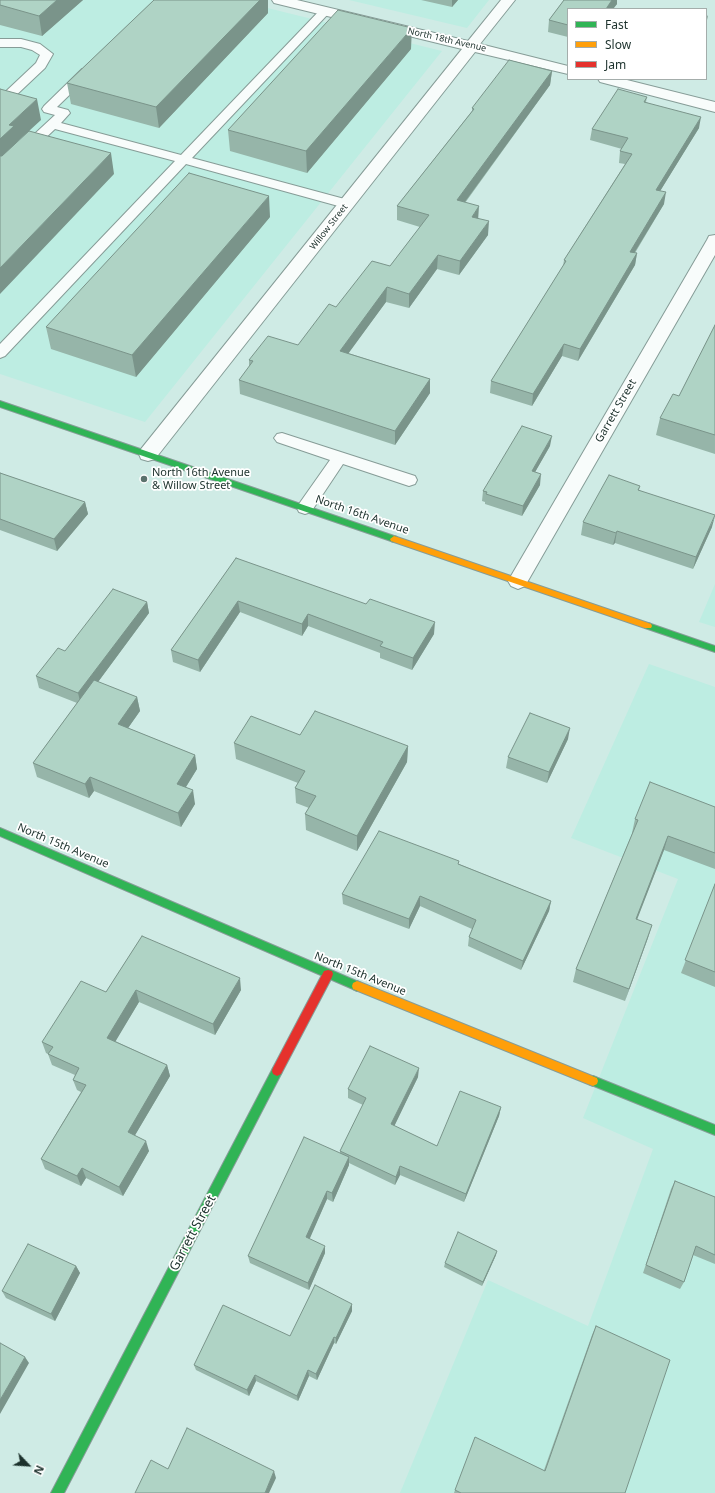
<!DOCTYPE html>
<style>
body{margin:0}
#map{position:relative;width:715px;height:1493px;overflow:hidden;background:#cfebe5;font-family:"Noto Sans",sans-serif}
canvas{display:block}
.legend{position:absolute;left:567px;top:8px;width:140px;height:72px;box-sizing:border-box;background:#fff;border:1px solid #a4adab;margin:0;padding:5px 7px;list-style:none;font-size:12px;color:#1c312c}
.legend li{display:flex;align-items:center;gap:8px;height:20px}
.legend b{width:20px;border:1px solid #a4adab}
.north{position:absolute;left:8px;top:1445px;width:40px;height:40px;-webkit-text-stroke:3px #fff;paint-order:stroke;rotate:115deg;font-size:11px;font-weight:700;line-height:16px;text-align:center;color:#1c312c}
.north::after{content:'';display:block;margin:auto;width:14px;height:18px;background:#1c312c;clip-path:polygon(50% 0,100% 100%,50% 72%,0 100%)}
</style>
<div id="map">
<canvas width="715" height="1493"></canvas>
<ul class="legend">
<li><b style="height:5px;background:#30b455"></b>Fast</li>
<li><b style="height:5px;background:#ff9f0a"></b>Slow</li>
<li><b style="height:5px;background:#e5322d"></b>Jam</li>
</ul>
<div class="north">N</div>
</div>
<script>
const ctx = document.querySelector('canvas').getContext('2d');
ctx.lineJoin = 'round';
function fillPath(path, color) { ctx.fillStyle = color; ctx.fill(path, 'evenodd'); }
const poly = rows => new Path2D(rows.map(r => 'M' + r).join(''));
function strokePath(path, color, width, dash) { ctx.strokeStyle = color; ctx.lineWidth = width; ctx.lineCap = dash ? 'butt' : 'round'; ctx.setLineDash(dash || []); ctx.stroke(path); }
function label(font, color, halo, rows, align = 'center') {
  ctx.font = font + ' "Noto Sans",sans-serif'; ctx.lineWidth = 3.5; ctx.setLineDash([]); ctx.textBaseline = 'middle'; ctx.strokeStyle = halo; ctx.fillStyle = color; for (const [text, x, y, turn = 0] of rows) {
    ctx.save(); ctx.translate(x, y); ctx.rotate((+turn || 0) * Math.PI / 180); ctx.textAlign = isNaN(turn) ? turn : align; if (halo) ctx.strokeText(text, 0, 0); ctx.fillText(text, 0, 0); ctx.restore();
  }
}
fillPath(poly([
 [0,0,235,0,442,51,145,422,0,374],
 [349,0,489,0,467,28],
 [715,584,715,627,699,622],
 [649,664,715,687,715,1493,400,1493,488,1280,588,1326,653,1149,583,1118,678,879,571,838]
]), '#bdede2');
const lane = poly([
 [325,8,329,9,331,11,329,13,192,158,352,201,354,204,352,207,342,207,186,164,5,356,0,358,0,344,175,161,55,129,5,176,0,177,0,166,55,115,44,112,42,109,44,106,82,69,90,69,92,72,90,75,57,107,68,110,70,113,61,123,181,155,321,9,325,8],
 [0,39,21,39,40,44,53,54,45,68,10,101,6,102,2,101,0,98,2,95,36,63,40,55,32,50,21,47,0,47,0,39],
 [282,433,415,476,417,480,415,484,409,486,343,464,311,512,305,514,299,512,297,508,299,504,330,460,277,442,274,438,277,434,282,433]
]);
const street = poly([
 [272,0,297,0,468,41,501,0,515,0,480,44,568,66,568,74,475,52,155,459,148,461,141,459,139,454,141,449,462,49,274,3,272,0],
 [598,79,623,79,715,102,715,112,600,82,598,79],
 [715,235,715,255,525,586,518,589,511,586,508,581,511,576,707,240,709,236,715,235]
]);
const fast = poly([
 [0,401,397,537,398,539,394,542,391,541,0,407,0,401],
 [648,623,715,646,715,652,645,628,644,626,645,624,648,623],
 [0,828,361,983,362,986,361,989,357,991,353,989,0,836,0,828],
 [277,1066,281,1068,282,1071,281,1074,64,1493,51,1493,273,1068,277,1066],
 [593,1076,715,1125,715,1135,589,1084,588,1081,589,1078,593,1076]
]);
const slow = poly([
 [394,536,651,624,652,626,651,628,645,628,391,541,390,539,394,536],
 [357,981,597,1078,598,1081,597,1084,593,1086,353,989,352,986,353,983,357,981]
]);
const jam = poly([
 [328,970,332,971,333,974,332,977,281,1074,277,1076,273,1074,272,1071,273,1068,324,971,328,970]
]);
strokePath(lane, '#869c97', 2);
strokePath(street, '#869c97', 2);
strokePath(fast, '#869c97', 2);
strokePath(slow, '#869c97', 2);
strokePath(jam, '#869c97', 2);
fillPath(lane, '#f8fcfb');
fillPath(street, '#f8fcfb');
fillPath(fast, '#30b455');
fillPath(slow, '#ff9f0a');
fillPath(jam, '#e5322d');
fillPath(poly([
 [0,0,83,0,42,36,0,25],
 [154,0,268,0,268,13,159,128,71,104,67,83],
 [421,0,458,0,452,7],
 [564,0,617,0,617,4,613,9,568,9,568,37,548,32,549,20],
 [411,49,307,173,230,151,228,130],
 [552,71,550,85,465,203,478,218,488,235,459,275,437,269,409,308,386,302,348,353,430,379,430,393,395,445,240,394,239,380,249,367,249,360,298,345,336,307,390,266,420,227,397,220,397,206,472,111,472,108],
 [647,97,646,102,699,128,660,191,664,204,635,253,637,253,635,265,578,361,562,356,532,406,490,393,491,381,563,266,564,260,625,164,619,163,620,151,622,149,590,140,592,129],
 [270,217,136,377,51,349,46,327],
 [715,325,715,454,656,435,660,418,679,396],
 [550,446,535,472,540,485,522,516,485,504,485,502,482,501,483,491],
 [0,473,85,502,88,514,57,551,0,530],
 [640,486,639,490,712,527,693,569,615,543,613,545,581,535,583,522],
 [236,558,434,634,412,670,380,658,380,653,308,626,302,636,240,612,200,672,173,662,171,650],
 [147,602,149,613,98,682,137,697,140,711,128,728,195,755,197,769,186,787,195,804,181,827,94,791,89,798,37,777,33,763,77,703,39,688,36,676,65,651],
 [300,735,408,746,407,762,357,851,306,830,305,814,309,808,296,803,295,788,298,783,236,759,234,743],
 [568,739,547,783,506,768,508,757],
 [715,807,715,869,664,850,637,920,652,925,625,1001,573,982,576,969,632,834,632,833,635,819],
 [459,864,551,901,549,911,521,970,468,946,469,937,472,929,420,906,409,929,343,904,342,894],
 [715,884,715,987,681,973],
 [142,936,241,990,215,1035,139,1002,115,1041,167,1065,170,1076,135,1135,149,1151,123,1196,86,1178,81,1186,45,1169,41,1159,81,1092,77,1090,73,1080,75,1075,52,1065,48,1054,46,1053,42,1042,106,992],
 [418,1077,394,1126,437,1146,501,1107,499,1116,464,1202,400,1175,395,1185,349,1163,349,1165,333,1202,327,1199,309,1239,325,1253,309,1290,250,1263,248,1256,340,1153,340,1151,363,1105,348,1098,348,1089],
 [675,1181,715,1197,715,1264,693,1255,684,1282,680,1289,643,1273,671,1189],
 [496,1255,482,1286,444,1267,445,1263],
 [76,1266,80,1273,55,1321,6,1298,2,1291],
 [352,1304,352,1311,336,1344,334,1343,317,1380,309,1376,298,1401,256,1381,249,1396,196,1370,194,1365,290,1336],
 [596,1326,625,1493,454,1493,455,1490,544,1470,592,1335]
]), '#96b5a9');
fillPath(poly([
 [57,0,83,0,42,36,39,16],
 [260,0,268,0,268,13,159,128,156,107],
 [452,0,458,0,452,7],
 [612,0,617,0,617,4,613,9,606,9],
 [708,15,706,25,706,18],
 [412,28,411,49,307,173,306,151],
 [552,71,550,85,456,214,457,200],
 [37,99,41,120,17,142,0,164,0,139,9,125],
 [701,117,699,128,654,201,656,190],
 [111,153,114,174,0,294,0,268],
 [666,192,664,204,628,263,630,252],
 [269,196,270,217,136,377,132,355],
 [479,206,478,221,472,217],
 [489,221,488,235,459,275,460,261],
 [637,253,635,265,578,361,580,349],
 [438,255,437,269,409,308,409,294],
 [387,287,386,302,340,365,340,351],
 [564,344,562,356,532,406,533,394],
 [430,379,430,393,395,445,395,431],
 [552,436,550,446,530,481,532,471],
 [541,474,540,485,522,516,523,506],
 [85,502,88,514,57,551,54,539],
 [715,516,712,527,693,569,696,557],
 [617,531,615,543,613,545,616,533],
 [238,601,240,612,200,672,198,660],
 [147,602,149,613,81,705,78,693],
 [308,614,308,626,302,636,302,624],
 [435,622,434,634,412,670,413,658],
 [137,697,140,711,121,738,118,724],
 [570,728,568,739,547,783,549,772],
 [408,746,407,762,357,851,357,836],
 [195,755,197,769,179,798,177,784],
 [90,777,94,791,89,798,85,784],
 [193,790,195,804,181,827,178,813],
 [668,836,664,850,632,932,636,919],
 [420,896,420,906,409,929,409,919],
 [551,901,549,911,521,970,523,961],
 [652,925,648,938,625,1001,629,989],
 [240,978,241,990,215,1035,213,1024],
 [136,990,139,1002,111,1049,107,1038],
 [167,1065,170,1076,131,1142,128,1132],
 [419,1068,418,1077,391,1133,391,1124],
 [501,1107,499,1116,464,1202,466,1194],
 [146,1141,149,1151,123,1196,119,1187],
 [349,1157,349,1165,333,1202,332,1193],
 [400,1166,400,1175,395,1185,396,1177],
 [82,1168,86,1178,81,1186,77,1176],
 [327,1191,327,1199,307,1245,306,1237],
 [325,1246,325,1253,309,1290,308,1283],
 [497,1251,496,1255,482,1286,483,1282],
 [76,1266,80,1273,55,1321,51,1314],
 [352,1304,352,1311,336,1344,336,1338],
 [334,1337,334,1343,317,1380,316,1374],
 [25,1357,29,1363,0,1414,0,1400],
 [308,1370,309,1376,298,1401,297,1396],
 [255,1375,256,1381,249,1396,247,1390],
 [274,1471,276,1478,269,1493,265,1493]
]), '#7a948a');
const building = poly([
 [0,0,57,0,39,16,0,5,0,0],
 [154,0,260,0,156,107,67,83,154,0],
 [564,0,612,0,606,9,568,9,568,25,549,20,564,0],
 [338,10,412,28,306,151,228,130,338,10],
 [509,60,552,71,457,200,479,206,472,217,489,221,460,261,438,255,409,294,387,287,340,351,430,379,395,431,239,380,253,361,249,360,268,336,298,345,329,304,336,307,372,261,390,266,429,215,397,206,474,109,472,108,509,60],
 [0,89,37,99,9,125,14,126,0,139,0,89],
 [618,89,647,97,644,102,701,117,656,190,666,192,630,252,637,253,580,349,564,344,533,394,491,381,566,261,564,260,632,154,620,151,628,138,592,129,618,89],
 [29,131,111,153,0,268,0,156,2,156,29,131],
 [189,173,269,196,132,355,46,327,189,173],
 [715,325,715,435,660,418,673,394,679,396,715,325],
 [522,426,552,436,532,471,541,474,523,506,486,494,487,492,483,491,522,426],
 [0,473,85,502,54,539,0,519,0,473],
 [609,475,640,486,638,490,715,515,696,557,617,531,616,533,583,522,609,475],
 [236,558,366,604,370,599,435,622,413,658,380,646,383,642,308,614,302,624,238,601,198,660,171,650,236,558],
 [113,589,147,602,78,693,36,676,58,648,65,651,113,589],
 [94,680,137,697,118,724,195,755,177,784,193,790,178,813,90,777,85,784,33,763,94,680],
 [315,711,408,746,357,836,305,814,316,796,295,788,305,771,234,743,251,716,300,735,315,711],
 [530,713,570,728,549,772,508,757,530,713],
 [650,782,715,807,715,853,668,836,636,919,652,925,629,989,576,969,638,820,635,819,650,782],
 [379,831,459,861,458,864,551,901,523,961,469,937,476,920,420,896,409,919,342,894,379,831],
 [715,884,715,972,685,960,715,884],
 [142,936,240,978,213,1024,136,990,107,1038,167,1065,128,1132,146,1141,119,1187,82,1168,77,1176,41,1159,86,1085,73,1080,79,1068,48,1054,53,1047,42,1042,81,981,106,992,142,936],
 [370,1046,419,1068,391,1124,437,1146,460,1091,501,1107,466,1194,400,1166,396,1177,340,1151,366,1098,348,1089,370,1046],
 [304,1137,349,1157,332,1193,327,1191,306,1237,325,1246,308,1283,248,1256,304,1137],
 [675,1181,715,1197,715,1255,696,1246,684,1282,646,1265,675,1181],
 [458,1232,497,1251,483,1282,445,1263,458,1232],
 [28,1244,76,1266,51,1314,2,1291,28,1244],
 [315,1285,352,1304,336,1338,334,1337,316,1374,308,1370,297,1396,255,1375,247,1390,194,1365,223,1305,290,1336,315,1285],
 [596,1326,670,1360,625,1493,461,1493,455,1490,475,1437,545,1471,596,1326],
 [0,1343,25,1357,0,1400,0,1343],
 [187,1428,274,1471,265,1493,135,1493,151,1460,168,1469,187,1428]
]);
fillPath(building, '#afd3c5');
strokePath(building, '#7a948a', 1);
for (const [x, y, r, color] of [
 [144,479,4,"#5b726d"]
]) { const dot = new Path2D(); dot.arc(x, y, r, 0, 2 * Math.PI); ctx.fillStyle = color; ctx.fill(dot); strokePath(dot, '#fff', 1.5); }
label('9px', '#1c312c', '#fff', [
 ["North 18th Avenue",447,40,13],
 ["Willow Street",329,227,-52]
]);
label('11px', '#1c312c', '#fff', [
 ["Garrett Street",616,411,-60],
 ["North 16th Avenue",362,515,19],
 ["North 15th Avenue",63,846,23],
 ["North 15th Avenue",360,974,22]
]);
label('11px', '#1c312c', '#fff', [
 ["North 16th Avenue",152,473],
 ["& Willow Street",152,486]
], 'left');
label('13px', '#1c312c', '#fff', [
 ["Garrett Street",193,1233,-62]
]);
</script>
